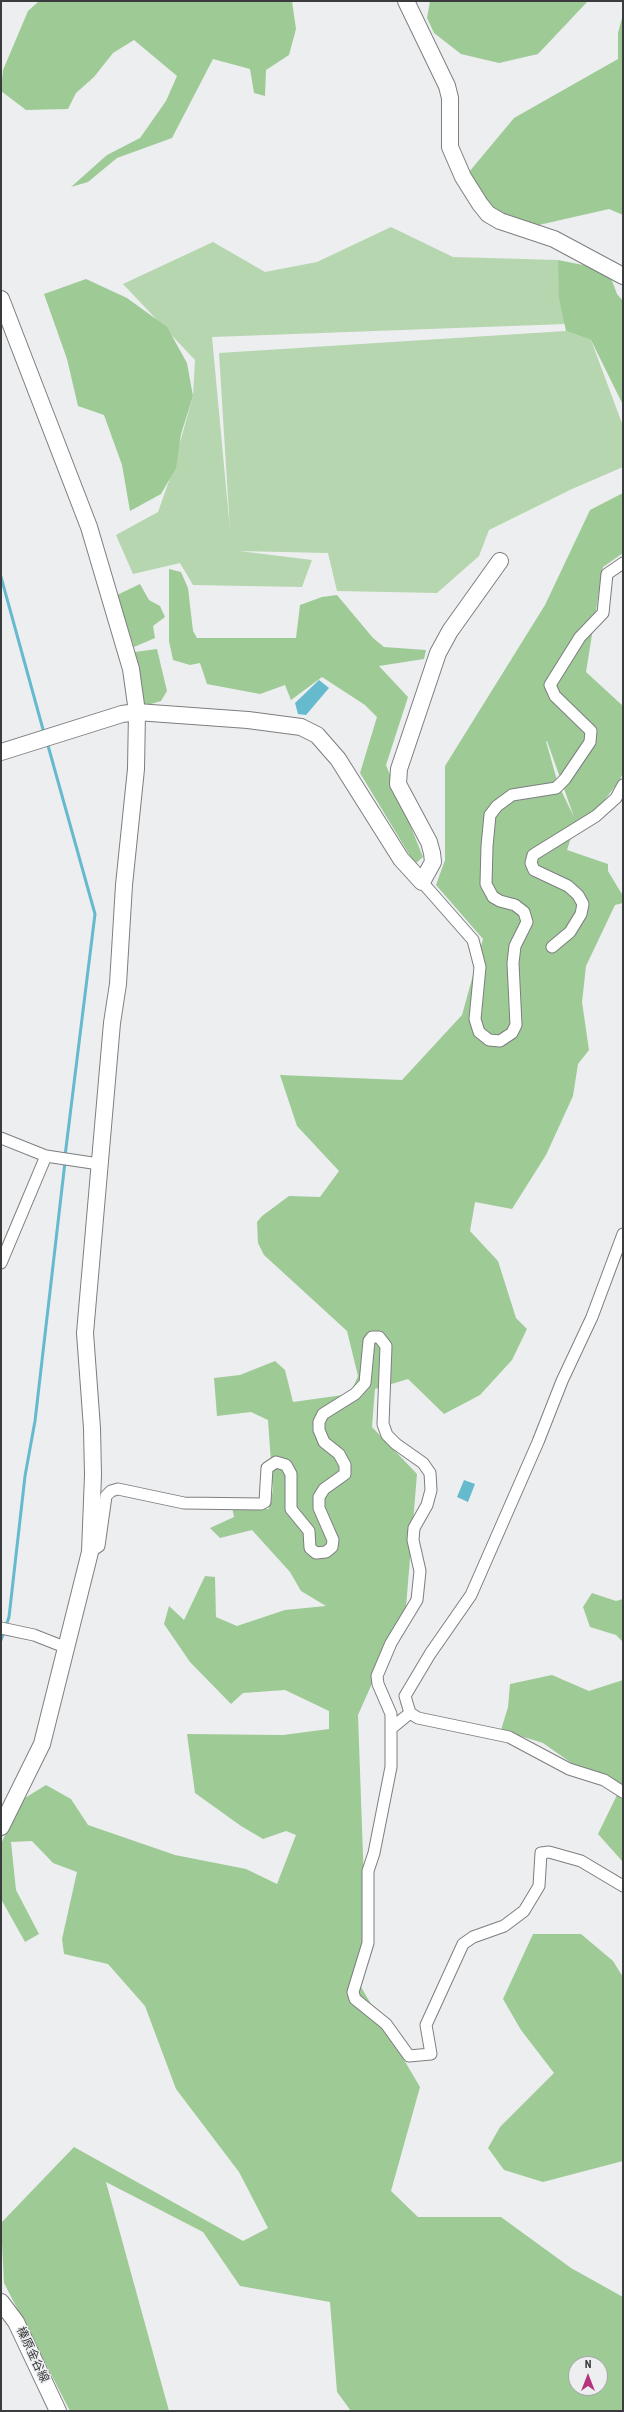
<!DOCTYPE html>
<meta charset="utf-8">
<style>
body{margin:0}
#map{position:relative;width:624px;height:2412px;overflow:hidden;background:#edeef0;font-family:"Roboto Condensed",sans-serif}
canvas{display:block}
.frame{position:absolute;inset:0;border:2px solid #3a3b3c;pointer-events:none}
.north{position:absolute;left:568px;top:2356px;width:40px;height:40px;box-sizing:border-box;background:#edeef0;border:1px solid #a5a6a8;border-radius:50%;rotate:0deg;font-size:11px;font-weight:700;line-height:16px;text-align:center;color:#3a3b3c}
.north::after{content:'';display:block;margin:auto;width:14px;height:18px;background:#b6347c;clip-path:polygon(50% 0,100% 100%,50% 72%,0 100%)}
</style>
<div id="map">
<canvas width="624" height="2412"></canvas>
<div class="frame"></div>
<div class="north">N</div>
</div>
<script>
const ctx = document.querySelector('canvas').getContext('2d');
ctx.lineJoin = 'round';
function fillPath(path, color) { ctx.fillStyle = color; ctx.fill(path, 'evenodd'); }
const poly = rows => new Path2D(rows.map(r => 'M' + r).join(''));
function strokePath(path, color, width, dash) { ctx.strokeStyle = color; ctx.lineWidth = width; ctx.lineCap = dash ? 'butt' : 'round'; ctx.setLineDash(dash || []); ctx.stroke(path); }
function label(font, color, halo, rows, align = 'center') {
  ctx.font = font + ' "Roboto Condensed","Noto Sans JP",sans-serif'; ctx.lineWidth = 3; ctx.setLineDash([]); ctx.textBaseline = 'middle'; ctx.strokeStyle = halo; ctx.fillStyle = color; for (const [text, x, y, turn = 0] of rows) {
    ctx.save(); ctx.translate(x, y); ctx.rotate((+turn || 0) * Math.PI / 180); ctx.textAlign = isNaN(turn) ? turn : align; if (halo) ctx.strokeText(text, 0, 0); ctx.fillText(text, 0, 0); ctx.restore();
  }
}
fillPath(poly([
 [391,227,453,257,558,260,565,324,212,337,230,530,219,353,566,331,591,340,623,426,623,467,572,489,489,530,479,556,437,593,337,591,328,553,239,551,312,560,302,587,193,585,180,563,133,574,116,535,158,512,170,478,193,396,195,360,123,284,213,242,265,272,317,262]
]), '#b5d6ae');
fillPath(poly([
 [39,1,292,1,296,29,289,55,266,70,265,96,254,93,250,69,213,59,172,138,117,158,88,182,71,187,107,155,140,138,166,101,177,76,134,40,113,53,94,77,76,93,68,109,26,110,1,91,3,70,28,11],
 [430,1,588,1,538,54,499,63,461,54,434,33,427,18],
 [623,14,623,215,609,209,530,227,489,206,469,172,514,118,618,59,618,33],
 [558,260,593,267,611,278,617,294,623,301,623,405,591,340,566,331,559,298],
 [86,279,127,298,167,327,187,363,193,396,181,434,176,468,161,494,130,511,122,465,104,415,78,406,67,359,44,294],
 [623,493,623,553,603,567,586,672,623,706,623,772,620,780,603,802,592,812,576,822,567,850,608,864,608,871,623,896,623,903,615,905,586,966,582,1002,589,1050,578,1064,573,1096,546,1155,512,1209,475,1202,470,1231,498,1261,516,1318,527,1329,512,1360,480,1395,444,1414,408,1379,375,1389,372,1427,417,1474,406,1607,358,1715,364,1884,361,1987,420,2087,391,2191,418,2217,501,2217,571,2268,623,2297,623,2411,351,2411,337,2392,330,2302,240,2286,203,2232,106,2182,169,2411,70,2411,4,2283,1,2223,74,2147,243,2241,268,2228,239,2172,176,2089,145,2006,108,1964,64,1954,62,1939,77,1872,53,1863,32,1841,11,1842,16,1890,39,1934,25,1942,1,1899,1,1844,20,1801,46,1785,71,1799,88,1825,175,1855,246,1869,277,1884,296,1835,286,1831,263,1839,241,1826,195,1793,187,1734,283,1735,329,1729,329,1711,285,1690,243,1693,231,1704,190,1662,164,1624,169,1606,184,1620,205,1576,215,1577,216,1617,237,1626,285,1610,326,1606,301,1591,290,1572,252,1530,220,1538,210,1528,234,1517,232,1507,269,1509,273,1490,268,1420,251,1412,217,1416,214,1378,240,1375,275,1361,285,1370,293,1402,350,1394,358,1376,347,1331,264,1255,258,1243,257,1222,262,1216,289,1196,320,1197,339,1171,297,1126,280,1075,402,1080,462,1015,483,939,436,885,445,860,445,766,545,605,590,510],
 [546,741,547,741,574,817,558,784],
 [576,2364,600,2364,600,2388,576,2388],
 [169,569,181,572,188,588,193,631,197,638,296,638,300,605,322,597,337,595,373,638,384,647,426,650,424,659,379,666,408,697,386,765,423,857,415,864,360,773,377,717,365,705,322,677,291,700,285,685,260,694,207,684,200,663,190,665,173,660,169,641],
 [140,584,149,600,160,606,165,617,153,626,155,638,134,647,117,595],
 [157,649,167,691,161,701,141,707,135,652],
 [592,1593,616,1601,623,1599,623,1642,616,1635,590,1627,583,1607],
 [552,1675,589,1691,623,1680,623,1862,598,1834,617,1795,543,1743,501,1730,508,1707,510,1684],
 [533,1934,581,1934,613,1961,623,1977,623,2161,543,2182,504,2170,488,2148,500,2127,554,2073,521,2030,503,1999]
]), '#9eca95');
fillPath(poly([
 [319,680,329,688,306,715,298,714,295,703],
 [464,1480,475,1484,468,1502,457,1497]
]), '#66bacd');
strokePath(poly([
 [1,577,44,733],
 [47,742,95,914,65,1156],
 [6,1626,9,1617,25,1476,35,1421,65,1162],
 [1,1640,4,1632]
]), '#66bacd', 3);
const street = poly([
 [422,882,473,940,480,967,475,1019,479,1032,489,1040,500,1041,512,1033,516,1025,513,963,515,946,527,922,524,912,515,905,500,901,493,897,486,884,487,846,490,815,497,806,512,795,556,788,565,779,590,742,591,731,555,696,550,685,580,637,603,613,607,574,623,563],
 [552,947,570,932,581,914,583,904,578,895,568,886,534,870,531,863,533,855,596,816,616,798,623,785],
 [1,1138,46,1156,99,1164],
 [623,1234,592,1317,562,1381,538,1442,471,1595,430,1654,405,1696,410,1713,418,1718,509,1737,569,1769,604,1780,623,1792],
 [1,1263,46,1156],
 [90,1552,99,1546,106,1496,111,1491,118,1489,184,1503,261,1504,265,1502,267,1468,276,1462,286,1465,291,1474,291,1509,309,1531,310,1548,316,1553,326,1552,332,1547,333,1540,319,1508,319,1497,324,1489,345,1474,345,1465,339,1454,324,1442,319,1430,319,1422,323,1414,355,1394,365,1383,369,1341,372,1337,379,1337,386,1346,383,1424,387,1435,396,1444,423,1463,430,1473,431,1490,427,1505,414,1528,413,1540,420,1571,417,1600,391,1643,377,1676,378,1684,391,1714,391,1767,374,1853,368,1871,368,1943,353,1992,355,1999,386,2024,409,2056,431,2054,426,2025,463,1944,473,1937,504,1926,524,1911,539,1886,541,1853,549,1852,581,1861,623,1886],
 [1,1628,34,1635,67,1648],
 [393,1727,410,1713]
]);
const secondary = poly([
 [406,1,447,86,450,98,450,147,463,177,480,204,488,214,500,221,554,239,623,276],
 [1,299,89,527,131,669,137,712,136,769,124,885,118,984,112,1023,85,1333,92,1428,93,1475,90,1552,42,1744,1,1827],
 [1,752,122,714,137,712,248,720,301,727,317,735,338,759,401,859,422,882,433,862,432,853,429,842,398,784,399,769,438,653,450,631,500,561],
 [1,2302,16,2322,58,2411]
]);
strokePath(street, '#7d7e80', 13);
strokePath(secondary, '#7d7e80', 18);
strokePath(street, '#fff', 11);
strokePath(secondary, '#fff', 16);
label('12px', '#3a3b3c', '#edeef0', [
 ["榛原金谷線",32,2355,65]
]);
</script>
